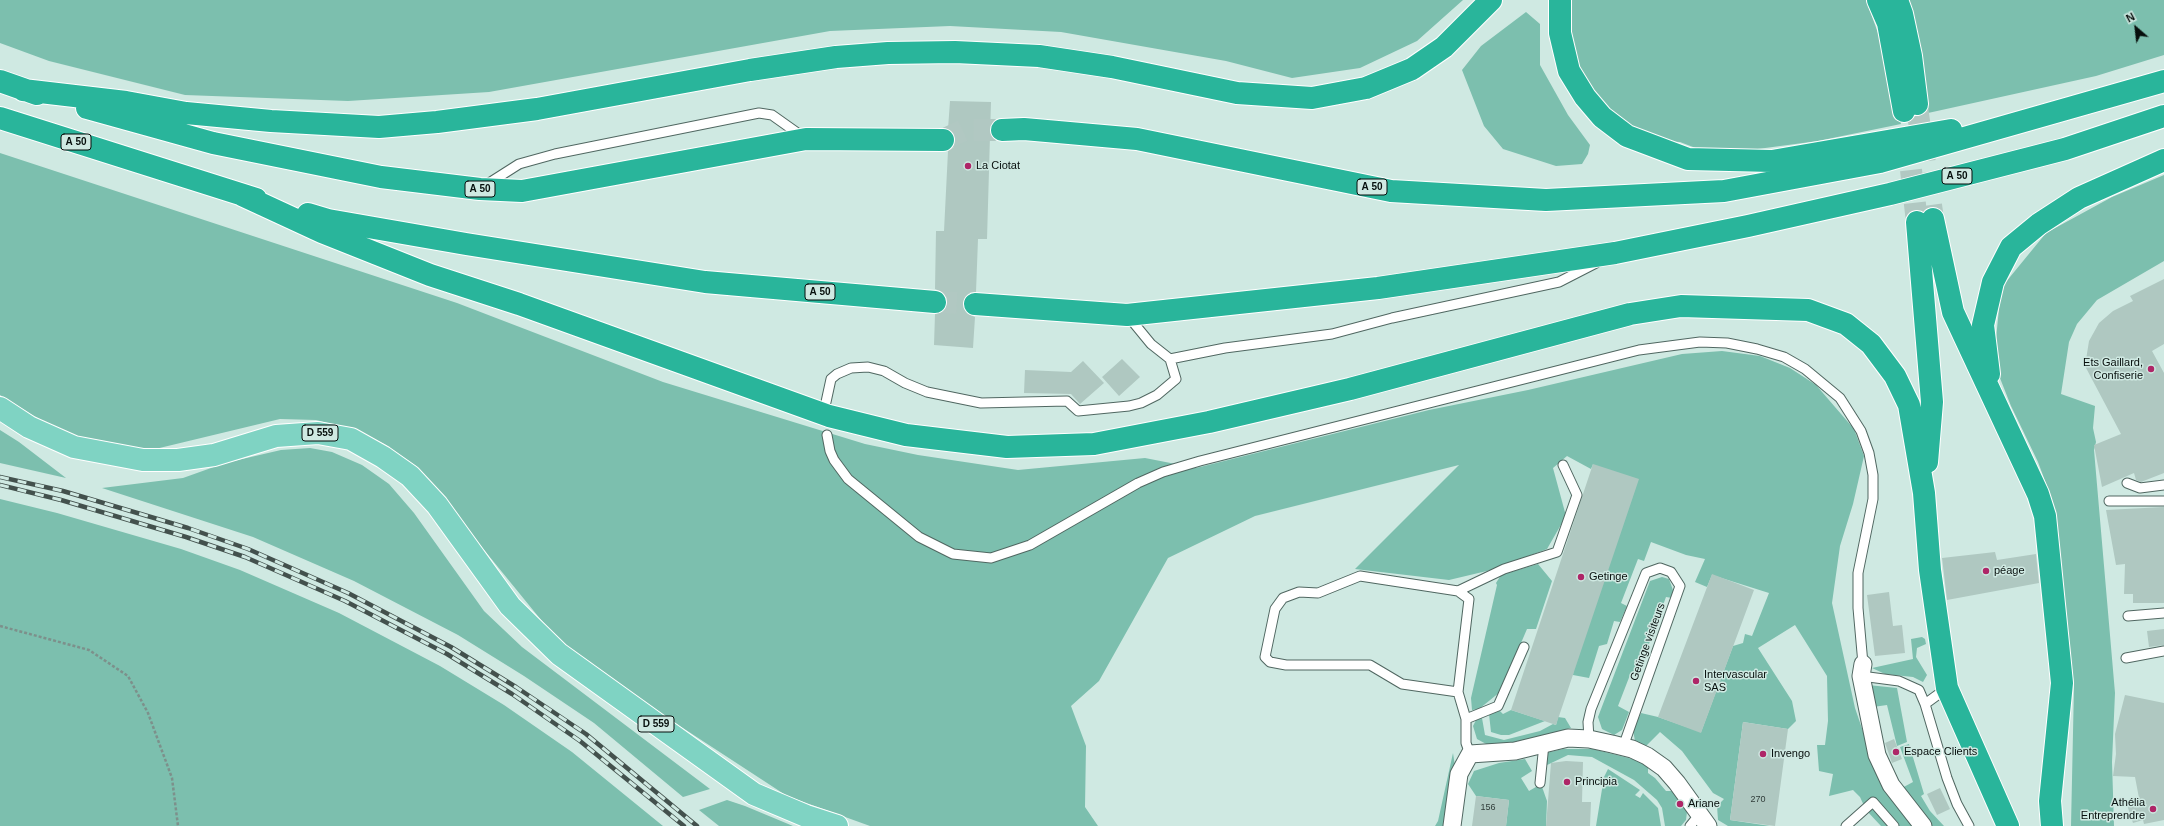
<!DOCTYPE html>
<meta charset="utf-8">
<style>
body{margin:0}
#map{position:relative;width:2164px;height:826px;overflow:hidden;background:#cfe9e2;font-family:Arial,sans-serif}
canvas{display:block}
.north{position:absolute;left:2116px;top:8px;width:40px;height:40px;-webkit-text-stroke:3px #cfe9e2;paint-order:stroke;rotate:332deg;font-size:11px;font-weight:700;line-height:16px;text-align:center;color:#070f0d}
.north::after{content:'';display:block;margin:auto;width:14px;height:18px;background:#070f0d;clip-path:polygon(50% 0,100% 100%,50% 72%,0 100%)}
</style>
<div id="map">
<canvas width="2164" height="826"></canvas>
<div class="north">N</div>
</div>
<script>
const ctx = document.querySelector('canvas').getContext('2d');
ctx.lineJoin = 'round';
function fillPath(path, color) { ctx.fillStyle = color; ctx.fill(path, 'evenodd'); }
const poly = rows => new Path2D(rows.map(r => 'M' + r).join(''));
function strokePath(path, color, width, dash) { ctx.strokeStyle = color; ctx.lineWidth = width; ctx.lineCap = dash ? 'butt' : 'round'; ctx.setLineDash(dash || []); ctx.stroke(path); }
function label(font, color, halo, rows, align = 'center') {
  ctx.font = font + ' Arial,sans-serif'; ctx.lineWidth = 3; ctx.setLineDash([]); ctx.textBaseline = 'middle'; ctx.strokeStyle = halo; ctx.fillStyle = color; for (const [text, x, y, turn = 0] of rows) {
    ctx.save(); ctx.translate(x, y); ctx.rotate((+turn || 0) * Math.PI / 180); ctx.textAlign = isNaN(turn) ? turn : align; if (halo) ctx.strokeText(text, 0, 0); ctx.fillText(text, 0, 0); ctx.restore();
  }
}
fillPath(poly([
 [0,0,1463,0,1417,41,1360,68,1292,78,1226,61,1061,32,950,26,830,31,489,92,348,101,185,95,49,61,0,43],
 [1568,0,1866,0,1886,55,1901,124,1818,141,1735,152,1706,152,1680,142,1660,141,1632,129,1589,92,1575,64],
 [1905,0,2164,0,2164,55,2096,76,1928,113,1911,14],
 [1526,12,1540,24,1540,65,1568,115,1590,145,1588,154,1582,164,1556,166,1503,149,1484,126,1462,70,1481,46],
 [0,153,457,303,663,382,865,444,918,455,1018,470,1145,458,1196,468,1429,410,1528,390,1682,354,1722,351,1760,356,1790,368,1816,385,1854,429,1864,456,1853,504,1840,546,1832,603,1855,708,1872,758,1916,826,1881,826,1866,810,1860,797,1853,790,1829,796,1833,774,1819,771,1817,745,1825,745,1828,721,1827,676,1795,625,1758,648,1792,701,1796,721,1788,729,1743,722,1730,820,1770,826,1728,826,1718,820,1717,806,1724,799,1713,793,1682,751,1660,732,1646,746,1635,741,1633,730,1641,713,1658,717,1701,732,1733,646,1743,643,1745,634,1752,636,1769,593,1712,575,1707,587,1695,582,1705,559,1686,555,1651,542,1644,561,1638,559,1621,603,1627,606,1620,622,1614,621,1607,644,1599,646,1589,678,1573,675,1593,464,1591,469,1567,456,1553,468,1566,516,1547,549,1491,570,1449,580,1355,569,1459,465,1255,516,1168,558,1099,681,1071,706,1086,746,1085,807,1098,826,870,826,787,796,568,653,480,545,437,488,416,466,386,445,359,431,316,420,280,419,147,451,99,447,39,419,0,395],
 [2164,175,2164,261,2097,300,2077,324,2069,342,2061,394,2095,406,2093,428,2096,442,2094,450,2115,693,2112,762,2114,826,2071,826,2074,686,2057,537,2051,497,2038,462,2011,406,1996,368,1995,349,2001,288,2046,233,2112,197],
 [0,430,19,442,66,478,0,463],
 [310,448,332,452,362,465,389,484,414,513,484,611,522,647,710,789,683,797,594,723,524,676,458,635,354,581,253,537,102,488,183,478,225,463,281,450],
 [0,499,57,513,181,549,240,570,339,613,440,666,504,705,572,752,663,826,0,826],
 [1538,564,1552,581,1536,629,1527,629,1500,692,1479,709,1472,710,1471,698,1497,585,1496,583,1501,575],
 [1662,577,1669,579,1674,593,1672,598,1666,597,1637,677,1630,675,1618,706,1629,712,1622,730,1614,735,1602,729,1598,717,1650,581],
 [1922,637,1925,639,1926,644,1917,648,1916,657,1927,675,1923,682,1913,677,1885,674,1872,668,1913,659,1911,639],
 [1868,685,1897,688,1907,742,1897,746,1887,705,1873,707],
 [1498,709,1503,714,1511,710,1545,721,1509,735,1501,735,1491,732,1489,714],
 [1558,717,1565,718,1571,728,1511,744,1488,745,1477,739,1473,726,1476,720,1482,718,1485,735,1504,740,1540,731,1553,724,1556,725],
 [1909,744,1924,794,1921,796,1930,811,1944,826,1928,826,1900,789,1913,782,1900,747],
 [1563,749,1593,749,1648,763,1648,773,1655,778,1666,791,1673,791,1687,812,1686,820,1681,826,1665,826,1662,808,1657,800,1634,780,1592,757,1568,755,1545,766,1546,753],
 [1453,753,1455,766,1445,826,1435,826,1438,821],
 [1525,759,1532,771,1521,778,1529,791,1541,784,1547,801,1546,826,1506,826,1509,800,1476,796,1468,784,1474,771,1499,763],
 [1608,769,1640,790,1635,795,1640,798,1643,793,1658,808,1661,826,1596,826,1604,777],
 [727,800,745,806,793,826,719,826,699,810]
]), '#7cbfae');
fillPath(poly([
 [950,101,991,102,987,239,978,239,976,292,969,293,963,303,964,309,968,314,975,317,973,348,934,345,935,314,945,309,947,303,942,292,935,289,936,231,944,231,948,151,954,147,955,140,954,134,948,129],
 [2164,279,2164,344,2152,351,2164,373,2164,473,2141,482,2136,480,2134,473,2102,487,2094,445,2121,434,2085,366,2089,341,2099,323,2113,311,2133,301,2130,296],
 [1122,359,1140,377,1119,396,1102,377],
 [1083,361,1104,383,1080,404,1071,394,1024,393,1025,370,1071,372],
 [1593,464,1639,479,1556,725,1511,710],
 [2164,507,2164,603,2133,603,2133,594,2124,594,2125,564,2116,565,2106,510],
 [1995,552,1997,560,2036,554,2039,583,1947,600,1942,558],
 [1712,574,1754,590,1701,733,1658,717],
 [1889,592,1893,626,1902,625,1905,653,1875,656,1867,595],
 [2164,629,2164,645,2149,647,2147,631],
 [2125,695,2164,703,2164,820,2144,824,2143,820,2133,823,2126,802,2139,798,2135,777,2113,776,2116,754,2115,734],
 [1743,722,1788,729,1775,826,1730,820],
 [1894,739,1902,759,1892,763,1885,743],
 [1566,761,1583,762,1582,802,1591,802,1590,826,1546,826,1551,763],
 [1940,788,1950,809,1937,815,1927,794],
 [1476,796,1509,800,1506,826,1472,826]
]), '#afc8c1');
strokePath(poly([
 [1917,107,1933,219],
 [943,140,964,130,1002,130],
 [1911,170,1917,222],
 [935,302,975,304]
]), '#b1c8c2', 22, [22, 11]);
const lane = poly([
 [486,185,519,164,555,154,759,113,772,115,803,137],
 [1128,316,1151,344,1170,359,1225,348,1332,334,1392,318,1559,282,1596,263],
 [826,402,831,379,837,374,851,368,868,367,884,371,905,383,927,392,981,403,1067,401,1078,411,1129,406,1141,403,1157,395,1176,379,1170,359],
 [827,435,830,451,834,460,848,479,919,537,953,554,991,558,1030,545,1138,483,1163,472,1200,461,1639,350,1700,342,1727,343,1757,349,1784,357,1805,369,1840,398,1861,431,1869,453,1873,475,1873,499,1858,573,1858,608,1863,664],
 [2127,483,2140,488,2164,485],
 [2109,501,2164,501],
 [1458,591,1504,569,1557,552,1577,495,1563,465],
 [2128,616,2164,613],
 [2126,658,2164,651],
 [1861,676,1899,681,1919,690,1925,704],
 [1947,688,1925,704,1947,778,1957,804,1969,826],
 [1458,692,1402,684,1370,665,1286,665,1270,662,1265,657,1275,609,1283,598,1299,592,1318,593,1360,576,1458,591,1469,599,1458,692,1466,719,1466,743,1470,754],
 [1466,719,1498,706,1524,647],
 [1589,739,1588,722,1591,709,1646,573,1660,568,1671,572,1680,586,1623,747],
 [1540,783,1544,744],
 [1690,826,1699,815],
 [1846,826,1873,802,1894,826]
]);
const street = poly([
 [1863,664,1861,676,1877,755,1891,785,1923,826],
 [1452,826,1459,774,1470,754,1515,751,1568,738,1589,739,1612,744,1632,749,1647,756,1664,768,1677,783,1708,826]
]);
const primary = poly([
 [0,408,29,427,74,447,143,460,178,460,214,455,276,436,318,433,351,439,383,457,410,476,437,505,510,606,559,654,754,794,806,816,837,826]
]);
const highway = poly([
 [1560,0,1560,33,1569,71,1585,97,1602,117,1627,136,1688,159,1772,161,1951,130],
 [1878,0,1888,23,1904,111],
 [1897,0,1902,14,1911,56,1917,104],
 [0,81,37,94],
 [23,90,126,102,186,113,271,121,379,127,437,122,537,109,750,70,836,57,888,53,955,52,1039,56,1112,67,1237,93,1312,98,1366,88,1412,69,1444,47,1491,0],
 [87,108,213,143,381,177,480,189,522,191,806,139,943,140],
 [0,118,256,199],
 [1002,130,1024,129,1137,139,1391,191,1546,200,1724,191,1880,162,2164,81],
 [242,195,322,232,430,275,519,304,829,416,906,435,1007,447,1094,444,1209,422,1350,389,1630,314,1681,306,1808,310,1846,324,1871,344,1895,376,1909,405,1924,493,1930,570,1947,688,2008,826],
 [308,214,328,220,466,244,705,282,935,302],
 [1933,219,1953,312,2038,494,2045,516,2062,683,2050,801,2052,826],
 [1917,222,1932,402,1927,462],
 [975,304,1127,315,1378,288,1615,253,1748,226,1890,194,2065,149,2164,116],
 [1989,374,1983,325,1993,282,2011,247,2039,224,2079,198,2164,160]
]);
strokePath(lane, '#506761', 11);
strokePath(street, '#506761', 19);
strokePath(primary, '#fff', 24);
strokePath(highway, '#fff', 24);
strokePath(poly([
 [0,626,89,650,128,676,148,713,172,778,178,826]
]), '#7d908b', 2.5, [3, 2]);
strokePath(lane, '#fff', 9);
strokePath(street, '#fff', 17);
strokePath(primary, '#7fd3c3', 22);
strokePath(highway, '#29b59b', 22);
const rail = poly([
 [0,477,63,491,188,528,248,549,348,593,451,647,516,687,586,734,697,826],
 [0,485,61,500,186,537,245,557,345,601,447,654,512,694,580,741,684,826]
]);
strokePath(rail, '#43514d', 4.5);
strokePath(rail, '#cfe9e2', 3, [9]);
for (const [x, y, r, color] of [
 [968,166,4,"#ae2567"],
 [2151,369,4,"#ae2567"],
 [1986,571,4,"#ae2567"],
 [1581,577,4,"#ae2567"],
 [1696,681,4,"#ae2567"],
 [1896,752,4,"#ae2567"],
 [1763,754,4,"#ae2567"],
 [1567,782,4,"#ae2567"],
 [1680,804,4,"#ae2567"],
 [2153,809,4,"#ae2567"]
]) { const dot = new Path2D(); dot.arc(x, y, r, 0, 2 * Math.PI); ctx.fillStyle = color; ctx.fill(dot); strokePath(dot, '#cfe9e2', 1.5); }
label('9px', '#313d3a', null, [
 ["270",1758,800],
 ["156",1488,808]
]);
for (const [x, y, w] of [
 [76,142,30],
 [1957,176,30],
 [1372,187,30],
 [480,189,30],
 [820,292,30],
 [320,433,36],
 [656,724,36]
]) { const box = new Path2D(); box.roundRect(x - w / 2, y - 8, w, 16, 3); ctx.fillStyle = '#cfe9e2'; ctx.fill(box); strokePath(box, '#070f0d', 1); }
label('bold 10px', '#070f0d', null, [
 ["A 50",76,142],
 ["A 50",1957,176],
 ["A 50",1372,187],
 ["A 50",480,189],
 ["A 50",820,292],
 ["D 559",320,433],
 ["D 559",656,724]
]);
label('11px', '#070f0d', '#cfe9e2', [
 ["La Ciotat",976,166],
 ["Ets Gaillard,",2143,363,"right"],
 ["Confiserie",2143,376,"right"],
 ["péage",1994,571],
 ["Getinge",1589,577],
 ["Intervascular",1704,675],
 ["SAS",1704,688],
 ["Espace Clients",1904,752],
 ["Invengo",1771,754],
 ["Principia",1575,782],
 ["Athélia",2145,803,"right"],
 ["Entreprendre",2145,816,"right"],
 ["Ariane",1688,804]
], 'left');
label('11px', '#070f0d', '#cfe9e2', [
 ["Getinge visiteurs",1648,642,-70]
]);
</script>
